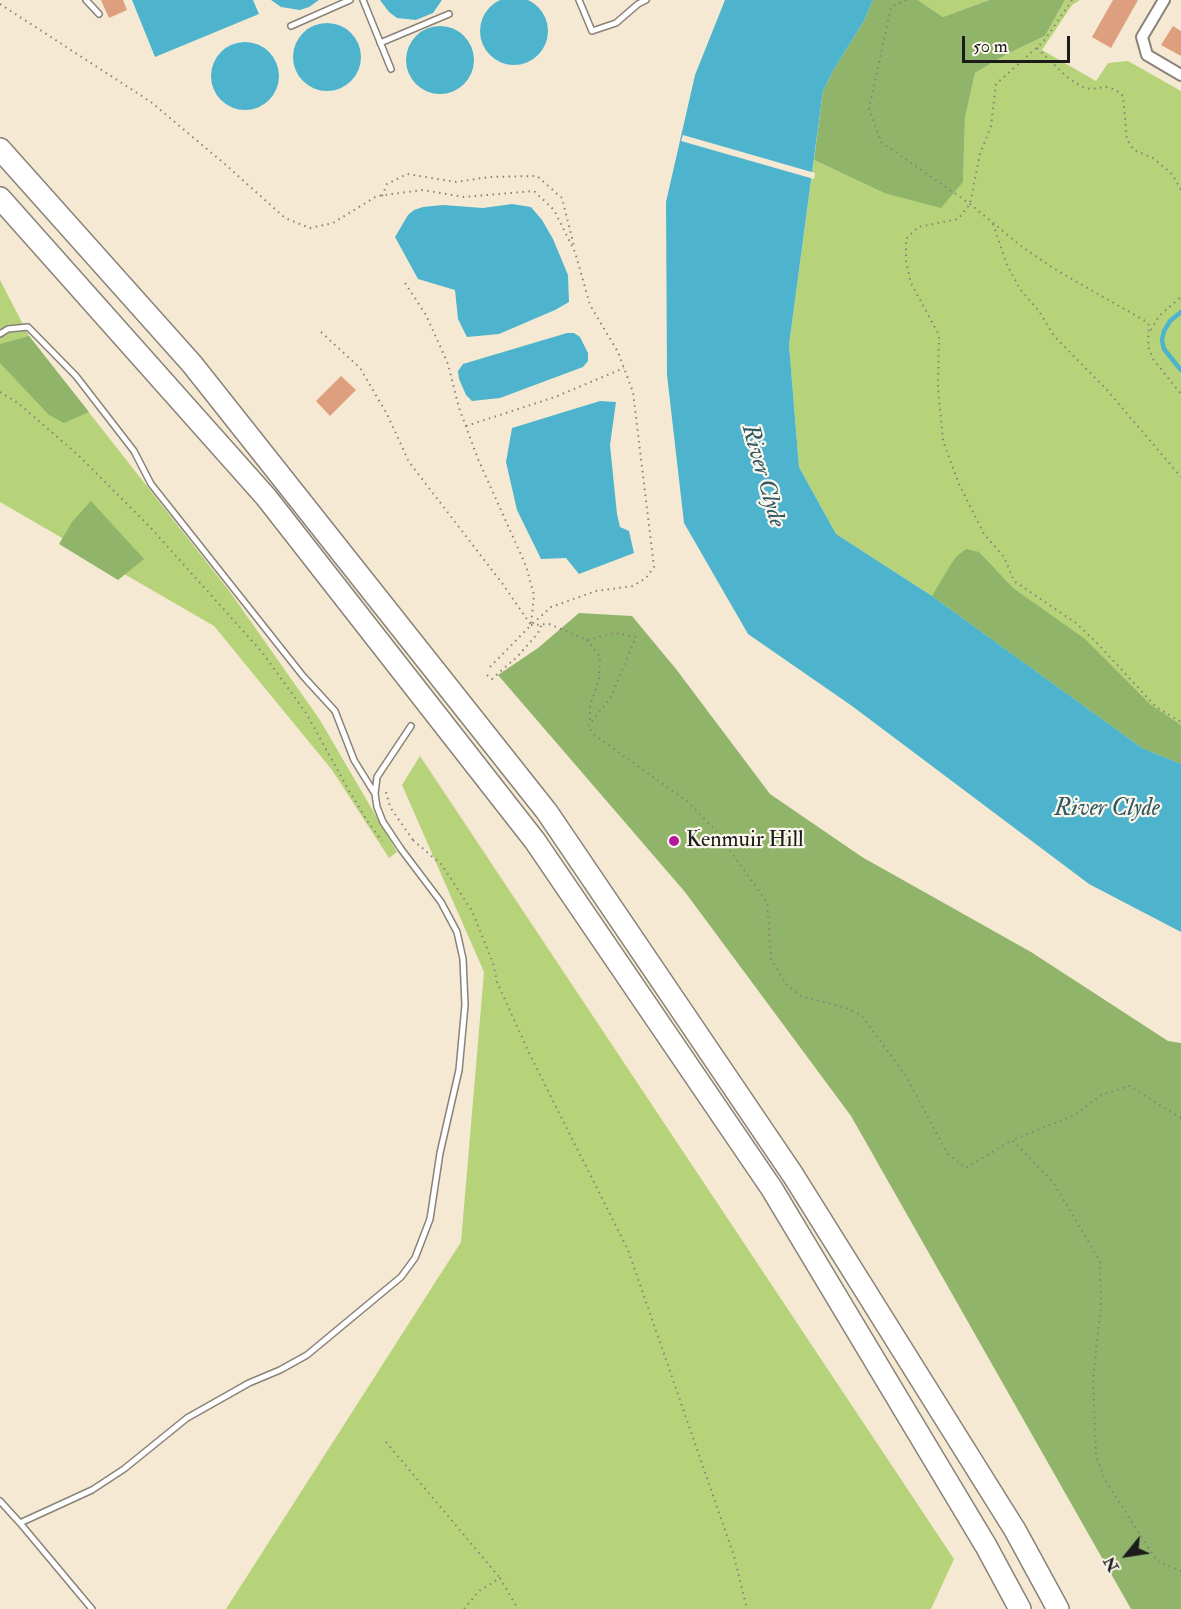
<!DOCTYPE html>
<style>
body{margin:0}
#map{position:relative;width:1181px;height:1609px;overflow:hidden;background:#f6e9d3;font-family:"IM FELL Double Pica",serif}
canvas{display:block}
.north{position:absolute;left:1097px;top:1525px;width:60px;height:60px;-webkit-text-stroke:4px #fbf7ec;paint-order:stroke;rotate:240deg;font-size:16px;font-weight:700;line-height:24px;text-align:center;color:#1c1c1c}
.north::after{content:'';display:block;margin:auto;width:21px;height:27px;background:#1c1c1c;clip-path:polygon(50% 0,100% 100%,50% 72%,0 100%)}
.scale{position:absolute;left:962px;top:36px;width:108px;height:27px;box-sizing:border-box;border:3px solid #1c1c1c;border-top:0;padding-left:8px;font-size:18px;line-height:21px;white-space:nowrap;color:#1c1c1c;-webkit-text-stroke:4px #fbf7ec;paint-order:stroke}
</style>
<div id="map">
<canvas width="1181" height="1609"></canvas>
<div class="north">N</div>
<div class="scale">50 m</div>
</div>
<script>
const ctx = document.querySelector('canvas').getContext('2d');
ctx.lineJoin = 'round';
function fillPath(path, color) { ctx.fillStyle = color; ctx.fill(path, 'evenodd'); }
const poly = rows => new Path2D(rows.map(r => 'M' + r).join(''));
function strokePath(path, color, width, dash) { ctx.strokeStyle = color; ctx.lineWidth = width; ctx.lineCap = dash ? 'butt' : 'round'; ctx.setLineDash(dash || []); ctx.stroke(path); }
function label(font, color, halo, rows, align = 'center') {
  ctx.font = font + ' "IM FELL Double Pica",serif'; ctx.lineWidth = 4.5; ctx.setLineDash([]); ctx.textBaseline = 'middle'; ctx.strokeStyle = halo; ctx.fillStyle = color; for (const [text, x, y, turn = 0] of rows) {
    ctx.save(); ctx.translate(x, y); ctx.rotate((+turn || 0) * Math.PI / 180); ctx.textAlign = isNaN(turn) ? turn : align; if (halo) ctx.strokeText(text, 0, 0); ctx.fillText(text, 0, 0); ctx.restore();
  }
}
fillPath(poly([
 [918,0,989,0,943,17],
 [1065,0,1080,0,1072,5,1042,50,1096,81,1108,63,1128,61,1181,91,1181,764,1142,748,932,596,836,534,799,467,789,345,814,160,884,193,963,182,965,118,975,73,1009,53,1045,36],
 [0,280,29,336,230,592,320,720,397,852,389,858,332,770,214,626,0,502],
 [420,756,954,1559,931,1609,226,1609,461,1242,484,972,402,785]
]), '#b6d37a');
fillPath(poly([
 [873,0,918,0,943,17,989,0,1065,0,1045,36,1009,53,975,73,965,118,963,182,941,208,884,193,814,160,823,91,834,69,864,21],
 [29,336,89,412,64,423,49,415,0,363,0,344],
 [91,501,144,559,118,580,59,544,72,522],
 [966,549,979,552,1013,588,1085,639,1151,705,1181,725,1181,764,1142,748,932,596,951,564,957,556],
 [579,613,632,616,676,669,770,794,862,857,1031,952,1168,1041,1181,1043,1181,1609,1131,1609,851,1116,685,892,498,675,538,648]
]), '#90b56a');
fillPath(poly([
 '480 31a34 34 0 1 1 68 0a34 34 0 1 1-68 0Z',
 [132,0,253,0,259,14,155,57],
 [271,0,319,0,309,7,300,10,281,7],
 [380,0,442,0,433,13,416,20,397,18,389,12],
 [725,0,873,0,864,21,834,69,823,91,789,345,799,467,836,534,932,596,1142,748,1181,764,1181,932,1089,884,852,706,748,634,684,523,667,375,666,202,695,75],
 '293 57a34 34 0 1 1 68 0a34 34 0 1 1-68 0Z',
 '406 60a34 34 0 1 1 68 0a34 34 0 1 1-68 0Z',
 '211 76a34 34 0 1 1 68 0a34 34 0 1 1-68 0Z',
 [512,204,531,207,542,220,553,239,568,275,569,302,555,310,499,334,467,337,458,319,455,290,418,279,395,237,408,215,414,210,423,207,443,205,483,208],
 [567,333,574,333,580,337,588,353,588,361,583,367,500,398,472,401,466,395,459,379,458,371,463,364],
 [600,401,616,402,610,445,617,514,620,527,629,531,634,553,579,574,566,558,541,559,517,510,506,462,512,428]
]), '#4eb4cd');
fillPath(poly([
 [683,135,815,173,814,179,681,141]
]), '#f6e9d3');
strokePath(poly([
 [1181,312,1170,321,1164,331,1162,340,1164,349,1181,370]
]), '#4eb4cd', 4.5);
fillPath(poly([
 [101,0,123,0,127,10,109,18],
 [1113,0,1138,0,1111,48,1092,37],
 [1173,26,1181,31,1181,56,1161,45],
 [341,376,356,390,330,416,316,401]
]), '#dd9f7d');
const service = poly([
 [86,0,99,14],
 [363,0,391,69],
 [579,0,592,31,616,23,638,4,646,0],
 [291,26,350,0],
 [380,43,449,14],
 [0,334,8,329,28,327,76,376,134,451,151,484,303,676,335,711,354,760,375,794],
 [0,1501,20,1523,92,1490,124,1469,187,1418,249,1383,280,1370,307,1355,401,1277,415,1258,430,1219,440,1153,459,1070,465,1005,463,959,457,932,441,902,401,849,383,822,377,807,375,794,377,777,411,726],
 [20,1523,92,1609]
]);
const minor = poly([
 [1164,0,1142,37,1147,55,1181,75]
]);
const motorway = poly([
 [0,149,192,364,547,812,793,1175,1015,1530,1058,1609],
 [0,198,266,497,535,841,772,1189,986,1546,1020,1609]
]);
strokePath(service, '#898278', 8);
strokePath(minor, '#898278', 14);
strokePath(motorway, '#898278', 24);
strokePath(poly([
 [906,0,891,7,869,109,881,142,970,204,1021,246,1053,268,1145,321,1149,325,1148,346,1153,359,1181,394],
 [1072,0,1044,41,996,84,991,126,980,154,970,204,958,219,918,227,906,239,906,261,911,283,939,335,938,388,943,441,959,484,984,534,1004,557,1014,581,1076,623,1097,643,1156,707,1181,722],
 [0,4,151,102,226,165,285,218,310,228,333,223,377,196,423,190,464,197,534,191,554,210,575,252,590,305,618,352,633,392,654,567,646,578,633,586,596,591,551,607,531,625],
 [1037,48,1067,77,1082,87,1091,89,1106,87,1116,90,1123,96,1127,140,1134,150,1153,158,1172,174,1181,190],
 [382,196,387,184,407,174,456,182,489,177,537,176,562,198,574,246],
 [993,224,1007,265,1020,289,1039,311,1054,336,1106,389,1181,477],
 [405,283,426,315,448,364,459,408,478,459,526,566,534,595,531,625],
 [1151,330,1159,316,1181,297],
 [321,332,360,368,387,414,409,462,502,583,531,625,487,670],
 [0,392,18,403,77,454,150,527,262,652,306,713,348,789,368,822,382,841],
 [466,426,555,397,624,368],
 [531,625,549,624,587,640,614,633,636,637,610,699,588,726,593,734,688,802,716,831,767,902,771,959,787,985,801,996,846,1008,861,1015,906,1076,947,1153,966,1168,1012,1140],
 [587,640,600,657,599,679,590,706,590,722],
 [487,675,492,679,518,656,538,633,542,624],
 [386,792,390,807,413,840,412,841],
 [413,840,442,865,472,911,493,963,497,982,530,1055,628,1250,734,1556,747,1609],
 [1181,1118,1129,1086,1101,1095,1075,1115,1012,1140,1053,1182,1100,1261,1101,1305,1093,1379,1096,1456,1105,1480,1157,1561,1181,1571],
 [386,1442,500,1578],
 [464,1609,479,1591,500,1578,518,1609]
]), '#898278', 2, [1.5, 4.5]);
strokePath(service, '#fff', 5);
strokePath(minor, '#fff', 10);
strokePath(motorway, '#fff', 21);
for (const [x, y, r, color] of [
 [674,841,6,"#b5179e"]
]) { const dot = new Path2D(); dot.arc(x, y, r, 0, 2 * Math.PI); ctx.fillStyle = color; ctx.fill(dot); strokePath(dot, '#fbf7ec', 2); }
label('22px', '#1c1c1c', '#fbf7ec', [
 ["Kenmuir Hill",686,841]
], 'left');
label('italic 24px', '#305963', '#fbf7ec', [
 ["River Clyde",762,476,74],
 ["River Clyde",1107,810]
]);
</script>
